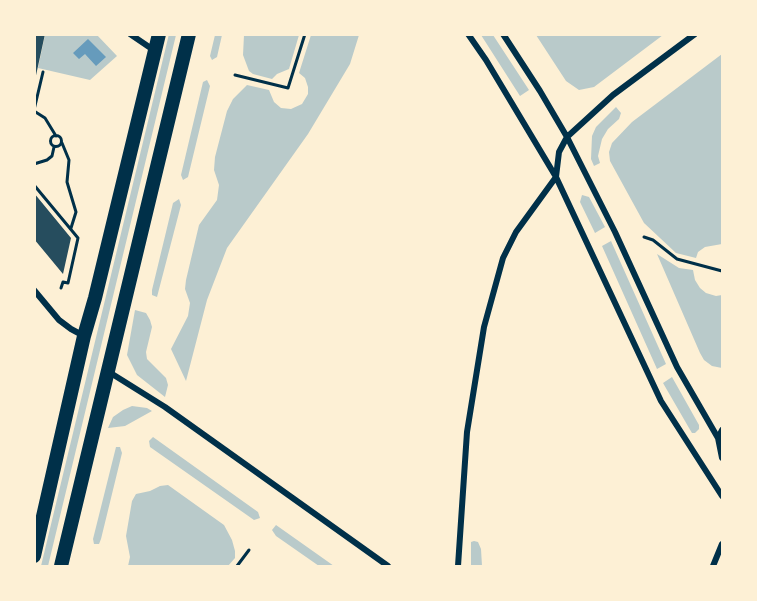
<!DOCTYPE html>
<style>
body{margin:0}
#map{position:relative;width:757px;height:601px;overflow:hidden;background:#fdf0d5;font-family:"Libre Baskerville",serif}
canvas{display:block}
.frame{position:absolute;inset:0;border:36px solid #fdf0d5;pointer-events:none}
</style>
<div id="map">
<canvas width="757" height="601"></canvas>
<div class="frame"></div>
</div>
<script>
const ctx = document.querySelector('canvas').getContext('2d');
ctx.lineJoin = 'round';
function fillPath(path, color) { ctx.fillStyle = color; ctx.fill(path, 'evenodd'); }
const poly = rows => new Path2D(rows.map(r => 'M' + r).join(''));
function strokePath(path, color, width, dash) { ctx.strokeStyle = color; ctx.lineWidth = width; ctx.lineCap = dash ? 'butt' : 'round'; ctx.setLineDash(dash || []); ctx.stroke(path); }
fillPath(poly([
 [169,34,176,35,48,566,41,566],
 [45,35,97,35,117,56,90,80,38,68],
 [215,35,222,35,217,57,212,60,210,56],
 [244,35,299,35,289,69,277,74,272,79,253,74,249,71,243,55],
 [311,35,359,35,350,64,308,134,227,248,207,300,186,381,171,349,188,316,190,303,185,289,186,280,199,225,217,200,219,185,214,170,215,157,227,111,233,99,247,85,269,90,274,102,281,108,291,109,302,104,308,94,308,87,305,78,299,73],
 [481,35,493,35,529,90,520,96],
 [536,35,663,35,594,87,579,90,566,81],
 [722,54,722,244,705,247,698,252,696,258,676,253,644,223,610,161,609,152,612,143,632,122],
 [207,80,210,86,188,177,183,180,181,175,203,82],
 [616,107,621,113,619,119,608,129,602,139,598,156,600,163,594,166,591,159,592,136,596,127],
 [582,195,589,197,605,227,595,233,580,202],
 [179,199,181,205,157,297,152,295,152,290,173,203],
 [611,241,666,364,657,369,602,246],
 [657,254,679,268,693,270,695,280,700,288,706,293,716,296,722,295,722,368,712,366,704,360,700,353],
 [135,310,146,313,150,320,152,327,146,352,147,359,166,378,168,385,165,397,137,375,127,355],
 [672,377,699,425,699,429,695,433,692,433,689,428,663,383],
 [132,406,147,408,152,411,125,426,108,428,113,417,123,410],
 [153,437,258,512,260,518,254,520,150,447,149,441],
 [116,447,120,447,122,453,101,539,99,544,94,544,93,539],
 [168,485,224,525,232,540,235,551,235,558,228,566,128,566,130,557,126,536,132,501,136,494,150,491,160,486],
 [276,525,334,566,319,566,276,536,272,530],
 [474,541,478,542,481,549,482,566,471,566,471,542]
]), '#b9caca');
fillPath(poly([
 [88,39,106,57,96,66,85,54,79,59,73,53]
]), '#669bbc');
fillPath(poly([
 [34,34,45,34,35,80,34,80],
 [34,193,71,238,63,274,34,239]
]), '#264d5e');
strokePath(poly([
 [235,75,288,88,305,34],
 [34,110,43,72],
 [34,111,45,118,56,136],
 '50.5 141a5.5 5.5 0 1 1 11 0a5.5 5.5 0 1 1-11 0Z',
 [62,143,69,160,67,182,76,212,71,228],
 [34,164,47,160,52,156,54,147],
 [34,185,78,238,68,283,63,282,61,288],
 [644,237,653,240,677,259,722,271],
 [237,566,249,550]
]), '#003049', 3);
strokePath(poly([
 [130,34,155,51],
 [468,34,486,60,556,177,661,401,722,496],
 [503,34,540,91,567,137,615,232,677,367,722,445],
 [34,290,59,320,71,329,84,336],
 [109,372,165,407,388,566],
 [722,430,718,438,722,458],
 [458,566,467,432,484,327,503,258,516,232,556,177,559,152,567,137,613,95,695,34],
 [713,566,722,544]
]), '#003049', 6);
strokePath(poly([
 [34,556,84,336,95,298,159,34],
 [61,566,189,34]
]), '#003049', 14);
</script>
